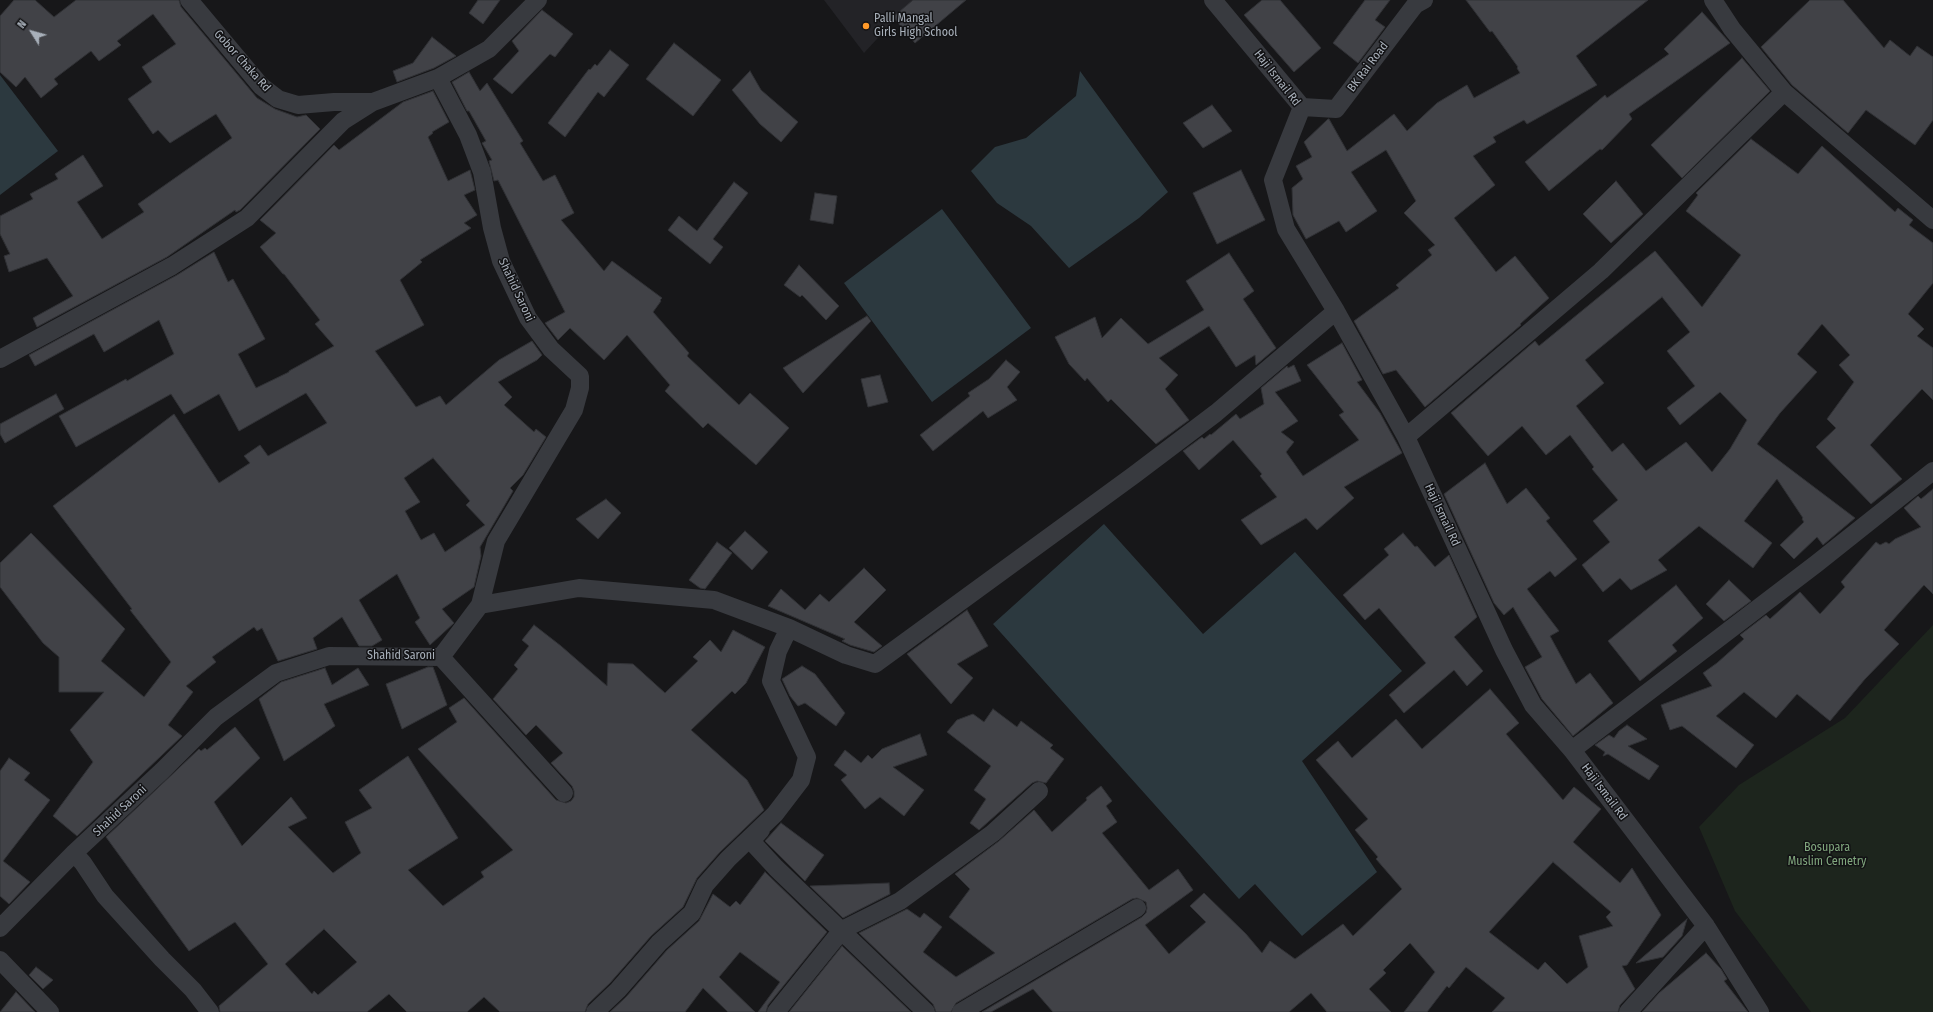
<!DOCTYPE html>
<style>
body{margin:0}
#map{position:relative;width:1933px;height:1012px;overflow:hidden;background:#171719;font-family:"Fira Sans Condensed",sans-serif}
canvas{display:block}
.north{position:absolute;left:12px;top:12px;width:40px;height:40px;-webkit-text-stroke:3px #121214;paint-order:stroke;rotate:307deg;font-size:11px;font-weight:700;line-height:16px;text-align:center;color:#a8b0ba}
.north::after{content:'';display:block;margin:auto;width:14px;height:18px;background:#a8b0ba;clip-path:polygon(50% 0,100% 100%,50% 72%,0 100%)}
</style>
<div id="map">
<canvas width="1933" height="1012"></canvas>
<div class="north">N</div>
</div>
<script>
const ctx = document.querySelector('canvas').getContext('2d');
ctx.lineJoin = 'round';
function fillPath(path, color) { ctx.fillStyle = color; ctx.fill(path, 'evenodd'); }
const poly = rows => new Path2D(rows.map(r => 'M' + r).join(''));
function strokePath(path, color, width, dash) { ctx.strokeStyle = color; ctx.lineWidth = width; ctx.lineCap = dash ? 'butt' : 'round'; ctx.setLineDash(dash || []); ctx.stroke(path); }
function label(font, color, halo, rows, align = 'center') {
  ctx.font = font + ' "Fira Sans Condensed",sans-serif'; ctx.lineWidth = 3; ctx.setLineDash([]); ctx.textBaseline = 'middle'; ctx.strokeStyle = halo; ctx.fillStyle = color; for (const [text, x, y, turn = 0] of rows) {
    ctx.save(); ctx.translate(x, y); ctx.rotate((+turn || 0) * Math.PI / 180); ctx.textAlign = isNaN(turn) ? turn : align; if (halo) ctx.strokeText(text, 0, 0); ctx.fillText(text, 0, 0); ctx.restore();
  }
}
fillPath(poly([
 [824,0,913,0,864,53]
]), '#232327');
fillPath(poly([
 [1933,625,1933,1012,1811,1012,1735,911,1699,827,1739,785,1845,718]
]), '#1d251d');
fillPath(poly([
 [1080,71,1168,192,1139,218,1069,268,1031,226,997,203,971,171,995,147,1026,138,1076,96],
 [0,75,58,151,0,195],
 [942,209,1031,328,932,402,844,283],
 [1104,524,1203,634,1295,552,1402,671,1302,761,1377,872,1302,936,1255,884,1239,899,993,624]
]), '#2c393f');
const building = poly([
 [14,0,35,0,54,17,76,0,179,0,181,7,257,98,275,109,297,117,306,115,320,129,240,210,236,212,235,210,167,257,37,327,33,318,73,296,47,258,9,272,4,256,10,254,0,234,0,216,33,199,30,194,58,179,55,174,83,155,103,186,77,202,102,239,144,212,138,204,232,138,216,114,170,143,158,130,153,134,128,99,152,82,142,67,176,44,153,14,117,41,121,45,99,61,91,51,54,79,58,84,41,98,25,77,16,87,0,72,0,16,14,0],
 [478,0,500,0,483,24,469,13,478,0],
 [913,0,966,0,915,43,893,17,913,0],
 [1262,0,1280,0,1321,48,1294,72,1244,15,1262,0],
 [1365,0,1390,0,1375,20,1385,27,1358,63,1333,43,1365,0],
 [1466,0,1648,0,1576,56,1597,85,1527,124,1524,120,1493,137,1496,142,1473,156,1495,185,1454,218,1496,272,1515,256,1549,298,1520,324,1521,325,1425,407,1396,370,1383,374,1354,321,1399,288,1396,285,1432,255,1428,250,1435,245,1404,213,1416,201,1386,150,1351,172,1377,211,1346,232,1339,221,1306,239,1293,215,1292,188,1303,179,1296,166,1312,157,1304,142,1328,119,1329,119,1347,151,1394,114,1407,131,1437,103,1467,85,1474,98,1520,73,1517,68,1518,67,1492,31,1490,32,1466,0],
 [1810,0,1843,0,1884,48,1890,40,1910,56,1917,46,1933,57,1933,120,1915,145,1866,110,1848,133,1792,85,1761,47,1810,0],
 [542,10,573,34,555,57,550,54,512,94,493,79,519,51,512,41,542,10],
 [1702,12,1730,43,1629,114,1632,119,1602,150,1600,149,1549,191,1525,162,1605,95,1607,98,1669,54,1664,49,1702,12],
 [432,37,456,56,434,68,397,82,393,71,413,63,432,37],
 [674,43,721,80,693,116,646,79,674,43],
 [610,50,629,65,604,97,598,92,565,137,548,123,589,69,590,70,595,64,597,66,610,50],
 [1742,58,1770,91,1682,178,1651,145,1742,58],
 [750,71,761,90,798,122,781,142,760,124,732,90,750,71],
 [469,72,480,91,487,83,523,141,520,143,543,181,555,175,574,213,561,220,604,271,612,261,662,298,660,300,661,301,653,312,689,353,687,356,739,405,750,393,789,428,756,465,708,423,703,428,665,391,670,385,627,335,604,360,570,328,558,340,545,323,565,312,498,180,494,181,489,161,492,160,482,143,486,141,469,111,467,111,452,82,469,72],
 [433,91,449,122,432,132,433,133,428,137,448,181,470,170,475,190,464,195,477,215,464,223,471,228,420,260,422,262,400,280,424,325,375,351,416,407,440,396,446,405,499,360,532,341,542,355,537,360,498,382,512,397,504,405,534,432,536,429,546,437,523,475,510,488,513,491,480,547,481,556,474,587,442,609,454,623,430,645,415,622,420,618,397,574,359,600,382,640,372,646,359,646,342,617,313,638,317,649,278,661,262,628,257,631,254,627,212,657,216,662,186,686,193,692,168,725,182,736,77,836,53,816,93,762,70,730,104,692,59,692,59,657,43,643,0,587,0,563,31,533,125,629,101,661,144,697,171,662,130,610,132,609,53,506,174,414,219,483,250,463,244,456,260,445,268,456,327,423,306,393,239,431,219,394,184,414,171,394,76,447,59,416,126,379,127,381,174,354,159,320,104,352,94,334,35,366,29,355,177,275,214,252,228,282,233,279,265,339,238,354,256,388,289,372,289,371,334,346,315,324,320,320,284,274,283,274,260,247,276,233,260,220,334,145,339,150,403,102,433,91],
 [433,458,470,501,466,505,485,525,445,552,434,533,421,540,405,511,420,502,404,478,433,458],
 [1212,105,1232,131,1203,148,1183,123,1212,105],
 [1751,139,1798,174,1822,146,1895,212,1898,208,1913,220,1909,225,1933,243,1933,283,1908,314,1924,329,1917,336,1933,348,1933,400,1922,389,1870,445,1902,479,1871,504,1816,447,1836,428,1827,419,1854,382,1839,365,1850,355,1822,324,1797,354,1817,372,1780,413,1757,444,1855,518,1823,545,1817,537,1794,559,1780,545,1804,522,1802,519,1803,518,1777,479,1744,521,1772,543,1753,568,1699,526,1658,560,1667,570,1631,590,1620,578,1603,592,1582,565,1610,542,1593,521,1618,500,1592,469,1594,467,1570,435,1546,455,1522,426,1488,456,1451,413,1535,341,1539,346,1655,251,1702,307,1741,255,1686,211,1698,195,1696,193,1751,139],
 [1662,297,1690,332,1667,351,1695,386,1667,408,1680,425,1720,392,1747,420,1730,449,1712,472,1686,442,1646,471,1623,443,1612,452,1576,406,1604,383,1585,360,1662,297],
 [1241,170,1265,220,1217,244,1193,193,1241,170],
 [1616,181,1643,214,1611,243,1583,214,1616,181],
 [734,182,748,193,713,239,723,247,710,264,668,230,679,216,697,231,734,182],
 [815,193,837,196,833,224,810,220,815,193],
 [1229,253,1254,291,1243,299,1276,348,1256,365,1255,355,1236,367,1209,326,1159,358,1178,375,1165,389,1189,420,1156,444,1111,399,1108,402,1087,378,1085,381,1069,364,1055,337,1095,317,1102,338,1121,318,1148,344,1204,310,1186,281,1229,253],
 [799,265,839,306,826,320,802,295,800,297,784,285,799,265],
 [867,316,871,321,803,393,783,368,867,316],
 [1342,343,1362,380,1357,382,1380,413,1402,453,1344,487,1354,498,1317,530,1306,518,1261,545,1241,520,1277,497,1260,476,1262,474,1233,440,1199,470,1183,451,1202,437,1204,439,1210,434,1211,435,1236,414,1240,419,1264,404,1261,388,1287,366,1288,368,1294,365,1301,381,1275,392,1298,421,1281,432,1294,442,1286,452,1303,476,1359,440,1339,415,1344,412,1307,365,1342,343],
 [1006,360,1020,372,1007,387,1017,400,988,418,983,411,933,451,920,435,970,396,968,393,989,379,1006,360],
 [880,375,888,402,868,407,861,379,880,375],
 [56,394,64,409,5,443,0,434,0,424,56,394],
 [1485,463,1507,504,1526,488,1550,518,1546,521,1577,559,1555,577,1550,571,1527,589,1559,631,1550,636,1576,684,1590,673,1613,703,1573,736,1542,699,1525,667,1542,657,1513,607,1504,615,1494,603,1444,494,1485,463],
 [1933,489,1933,594,1924,585,1884,630,1899,644,1865,679,1830,721,1797,694,1776,718,1744,692,1716,716,1754,745,1736,768,1682,726,1670,730,1661,705,1712,686,1703,673,1717,663,1744,639,1740,635,1766,615,1770,619,1800,592,1820,614,1845,587,1841,582,1876,542,1880,545,1886,542,1889,544,1895,539,1921,527,1904,508,1918,496,1921,499,1933,489],
 [606,499,621,513,598,539,576,519,606,499],
 [745,531,768,552,752,570,729,548,745,531],
 [1403,533,1415,547,1417,546,1435,567,1449,555,1477,617,1454,637,1483,671,1467,686,1454,670,1404,713,1389,695,1426,663,1379,608,1365,620,1343,595,1389,555,1384,549,1403,533],
 [717,542,732,553,705,589,700,588,689,580,717,542],
 [864,568,886,590,854,622,882,646,874,652,850,645,842,641,845,639,768,606,781,589,805,610,820,594,829,602,864,568],
 [1729,580,1751,601,1724,621,1706,604,1729,580],
 [1676,585,1703,618,1672,645,1677,651,1640,681,1608,641,1676,585],
 [967,610,988,646,957,664,973,678,951,704,907,654,967,610],
 [534,625,561,646,607,686,608,663,633,664,665,693,698,661,693,657,710,640,721,652,733,630,765,647,746,683,735,694,732,691,691,730,747,780,764,810,720,852,697,878,683,907,651,936,610,983,588,1004,585,1012,500,1012,484,997,467,1012,407,1012,389,994,367,1012,220,1012,219,1006,268,964,235,922,189,951,106,837,199,749,201,751,205,748,207,750,235,727,260,758,214,802,242,846,291,797,307,818,288,827,333,873,361,853,345,822,372,808,359,790,408,756,458,838,408,870,443,906,484,877,481,872,513,850,418,749,457,722,449,708,464,698,556,800,566,803,571,801,574,797,574,791,572,786,551,763,563,753,536,725,526,735,493,699,518,669,514,665,529,646,522,640,534,625],
 [324,929,357,962,318,995,314,991,312,994,285,964,324,929],
 [802,666,815,674,845,713,836,726,805,703,798,706,790,696,782,679,802,666],
 [428,667,433,667,447,705,402,729,386,684,428,667],
 [325,668,332,685,358,668,369,685,324,704,335,726,284,761,259,699,281,682,325,668],
 [1490,689,1519,723,1506,734,1563,800,1574,787,1601,809,1573,842,1620,883,1632,868,1661,915,1627,965,1622,966,1635,989,1620,1005,1618,1012,1492,1012,1505,998,1466,967,1449,988,1447,986,1427,1012,1404,1012,1435,972,1410,943,1383,970,1386,973,1369,989,1391,1012,1327,1012,1311,993,1289,1012,1053,1012,1033,989,991,1012,982,1012,1142,917,1146,913,1147,908,1146,902,1137,898,1132,899,956,1003,951,1012,936,1012,933,1004,859,933,907,909,920,918,924,913,942,927,923,952,956,977,995,953,949,917,970,889,955,874,999,841,1034,810,1052,832,1087,800,1086,798,1101,786,1112,801,1106,806,1117,822,1102,833,1149,890,1178,869,1193,890,1145,925,1169,954,1206,922,1190,906,1204,893,1246,934,1262,953,1270,941,1295,959,1343,924,1353,936,1402,889,1376,859,1378,857,1355,830,1368,819,1316,760,1338,741,1352,758,1396,719,1422,749,1490,689],
 [1553,862,1611,912,1606,917,1613,926,1579,936,1588,967,1567,984,1545,962,1538,970,1489,932,1553,862],
 [993,709,1017,727,1021,721,1053,745,1050,748,1064,759,1046,783,1037,781,1032,783,979,830,970,823,986,799,974,790,991,766,947,732,957,720,973,714,984,722,993,709],
 [1627,725,1647,739,1628,746,1659,766,1649,780,1608,754,1603,756,1605,752,1595,745,1609,735,1614,738,1619,731,1627,725],
 [920,734,927,755,893,767,924,790,904,816,880,797,865,809,841,780,847,775,834,765,845,750,861,763,868,755,872,759,882,749,920,734],
 [9,758,30,773,24,780,50,800,3,861,30,882,9,904,0,896,0,771,9,758],
 [781,823,824,855,805,881,765,841,781,823],
 [765,872,827,932,768,1005,766,1012,758,1012,780,982,740,952,719,977,755,1012,728,1012,703,988,685,1012,610,1012,626,997,667,950,699,921,713,894,730,907,736,901,740,905,765,872],
 [889,883,890,894,843,918,810,886,889,883],
 [1687,919,1682,936,1663,957,1636,963,1687,919],
 [842,946,911,1012,789,1012,842,946],
 [1706,953,1721,969,1727,979,1724,981,1748,1012,1642,1012,1659,993,1706,953],
 [36,967,53,980,43,989,29,975,36,967],
 [16,992,35,1012,0,1012,16,992]
]);
fillPath(building, '#414247');
strokePath(building, '#313236', 1);
strokePath(poly([
 [189,0,261,86,278,99,298,105,334,102,373,102,438,78,489,49,538,0],
 [1213,0,1302,107,1273,180,1286,229,1336,311,1406,437,1504,650,1533,705,1572,750,1706,926,1760,1012],
 [1713,0,1732,29,1784,92,1933,220],
 [1302,107,1336,109,1415,5,1424,0],
 [0,359,172,266,247,218,343,121,373,102],
 [1406,437,1601,271,1784,92],
 [480,605,579,588,714,600,789,628,846,655,875,664,1134,475,1216,413,1336,311],
 [441,657,564,793],
 [1572,750,1816,564,1933,471],
 [761,830,751,841,776,868,926,1012],
 [74,853,83,863,105,896,162,959,193,990,210,1012],
 [0,928,74,853,162,771,216,717,276,673,329,656,441,657,480,605,496,541,574,410,580,388,580,376,551,349,528,318,501,261,492,228,482,172,468,135,438,78],
 [0,960,50,1012],
 [595,1012,618,990,659,943,692,913,705,885,728,859,775,814,801,780,807,757,771,681,778,651,789,628],
 [776,1012,842,930,900,901,993,833,1039,791],
 [961,1012,1137,908],
 [1628,1012,1706,926]
]), '#383a3f', 18);
for (const [x, y, r, color] of [
 [866,26,4,"#ff9929"]
]) { const dot = new Path2D(); dot.arc(x, y, r, 0, 2 * Math.PI); ctx.fillStyle = color; ctx.fill(dot); strokePath(dot, '#121214', 1.5); }
label('12px', '#a8b0ba', '#121214', [
 ["Palli Mangal",874,19],
 ["Girls High School",874,33]
], 'left');
label('12px', '#a8b0ba', '#121214', [
 ["Gobor Chaka Rd",242,61,48],
 ["BK Rai Road",1368,67,-53],
 ["Haji Ismail Rd",1277,78,52],
 ["Shahid Saroni",516,290,65],
 ["Haji Ismail Rd",1442,515,65],
 ["Shahid Saroni",401,656],
 ["Haji Ismail Rd",1604,792,53],
 ["Shahid Saroni",120,811,-43]
]);
label('12px', '#81a77e', '#121214', [
 ["Bosupara",1827,848],
 ["Muslim Cemetry",1827,862]
]);
</script>
